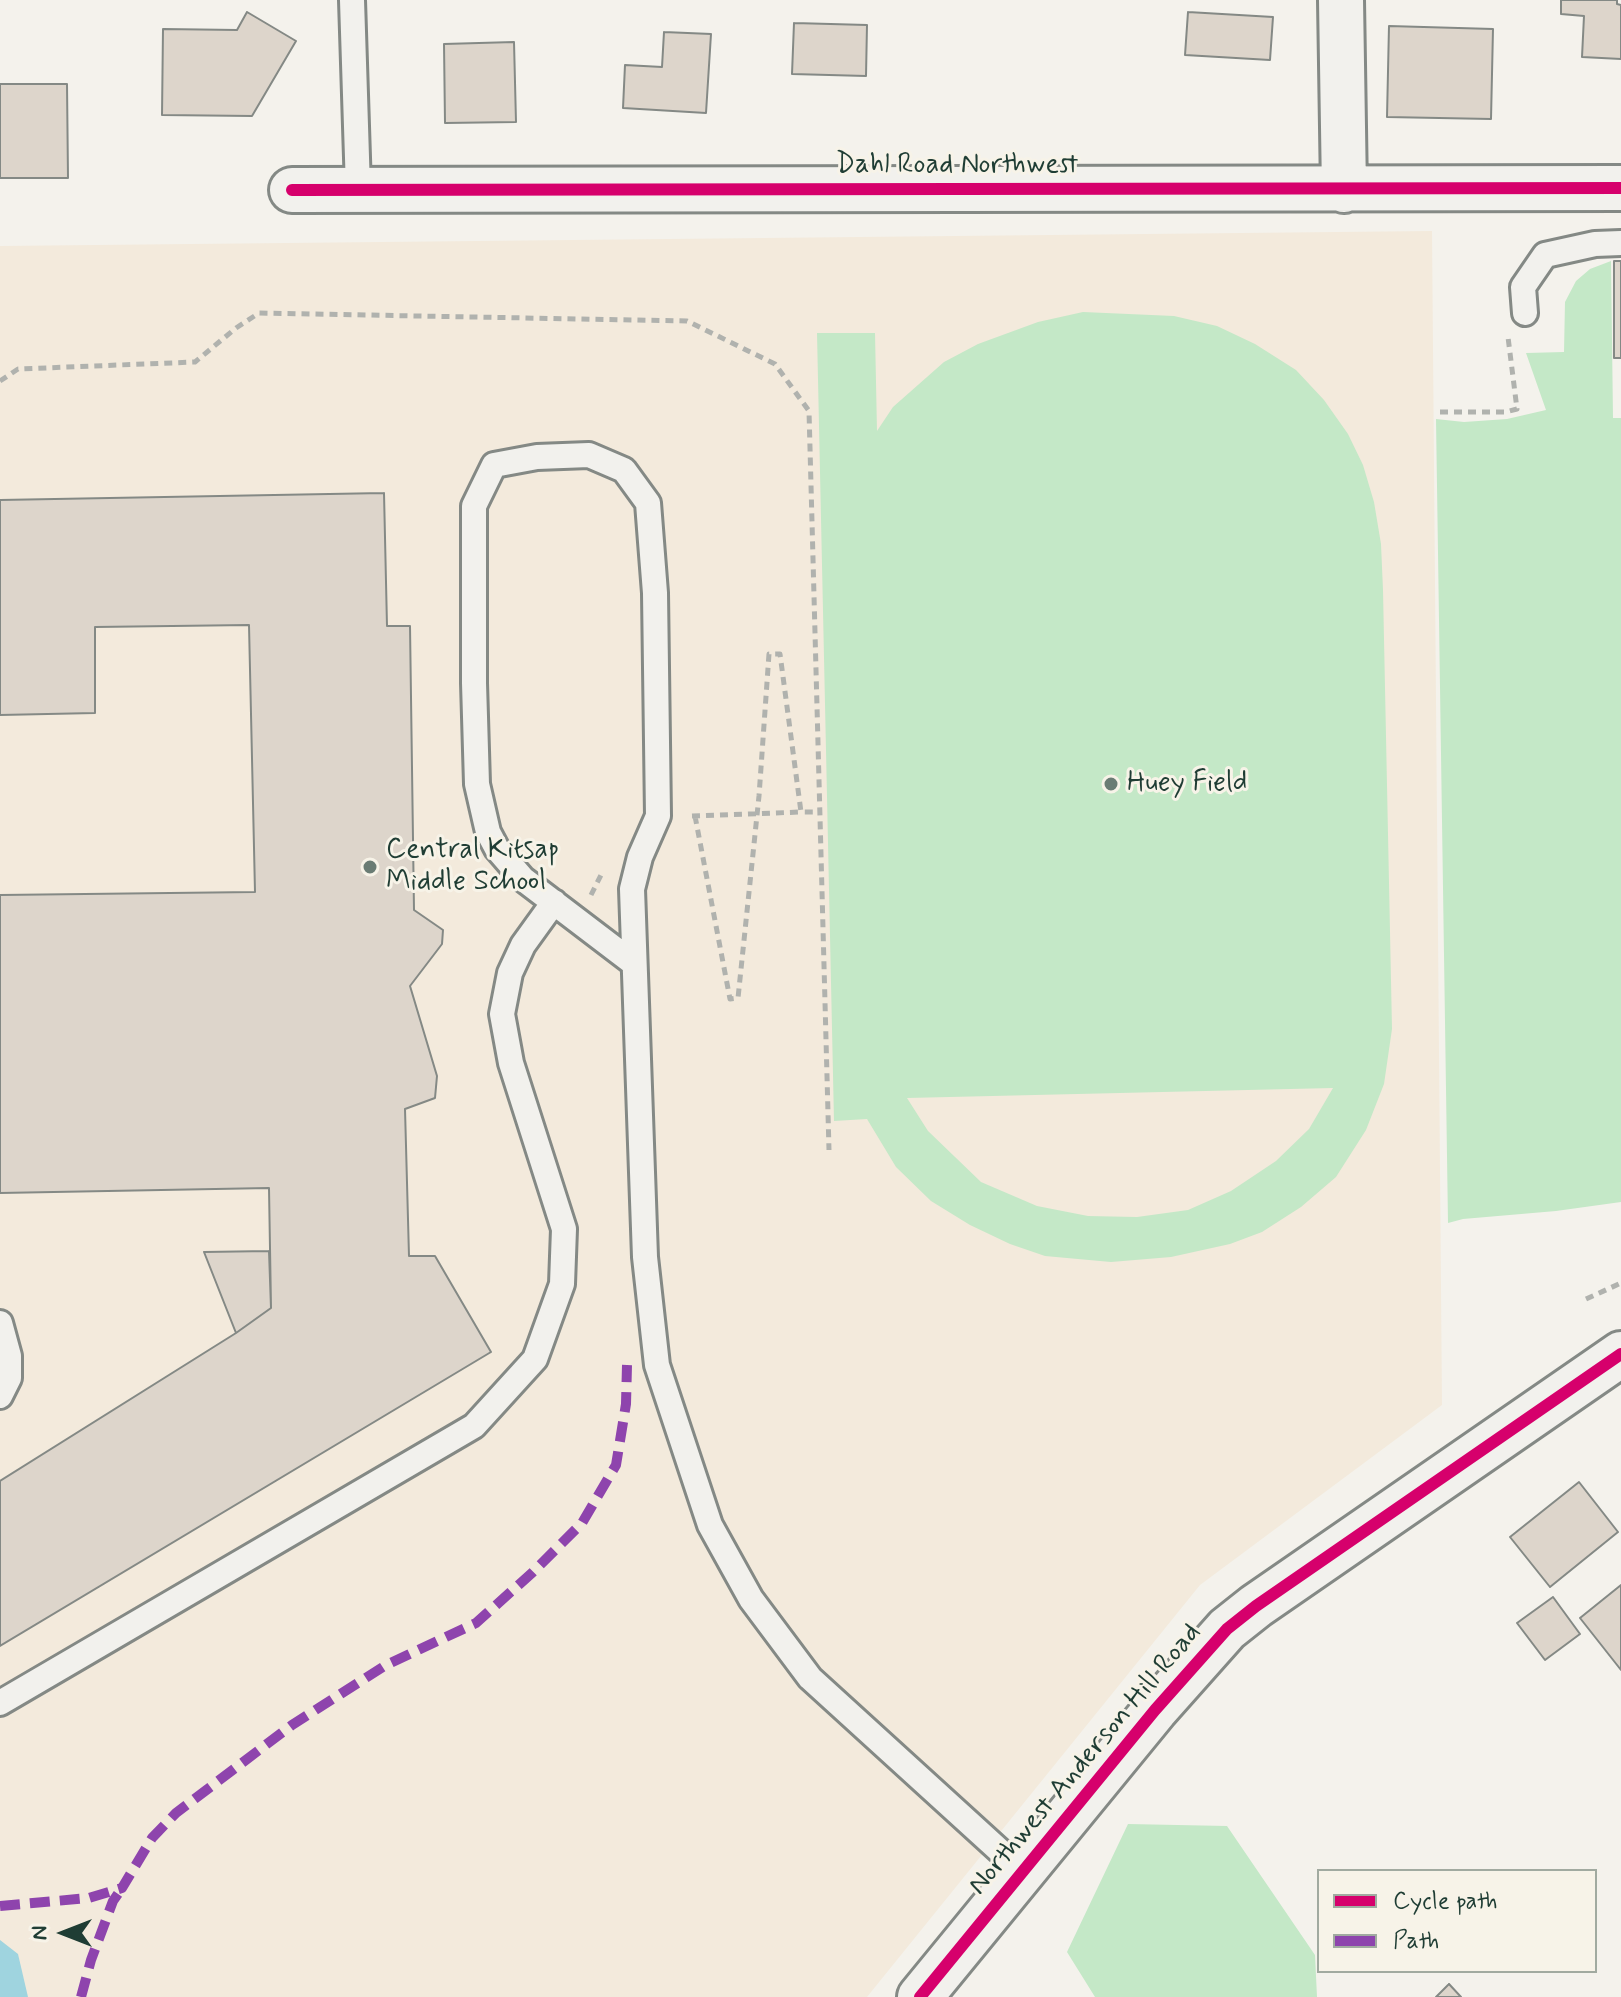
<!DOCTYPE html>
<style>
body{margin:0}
#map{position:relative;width:1621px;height:1997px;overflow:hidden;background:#f4f2ec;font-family:Mynerve,sans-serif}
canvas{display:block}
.legend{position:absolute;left:1317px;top:1869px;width:280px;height:104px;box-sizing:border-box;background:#f7f3e8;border:2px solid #a1aaa0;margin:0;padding:10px 14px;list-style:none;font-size:24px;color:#1f3d34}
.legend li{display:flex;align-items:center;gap:16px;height:40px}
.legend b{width:40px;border:2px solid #a1aaa0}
.north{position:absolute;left:24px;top:1893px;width:80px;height:80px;-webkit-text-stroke:6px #f7f3e8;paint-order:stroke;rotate:270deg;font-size:22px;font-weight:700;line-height:32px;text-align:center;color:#1f3d34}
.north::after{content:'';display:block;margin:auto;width:28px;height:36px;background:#1f3d34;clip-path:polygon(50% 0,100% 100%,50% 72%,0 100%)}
</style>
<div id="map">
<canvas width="1621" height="1997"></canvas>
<ul class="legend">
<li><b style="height:10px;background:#d6006c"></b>Cycle path</li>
<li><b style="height:10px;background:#8e44ad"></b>Path</li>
</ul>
<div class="north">N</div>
</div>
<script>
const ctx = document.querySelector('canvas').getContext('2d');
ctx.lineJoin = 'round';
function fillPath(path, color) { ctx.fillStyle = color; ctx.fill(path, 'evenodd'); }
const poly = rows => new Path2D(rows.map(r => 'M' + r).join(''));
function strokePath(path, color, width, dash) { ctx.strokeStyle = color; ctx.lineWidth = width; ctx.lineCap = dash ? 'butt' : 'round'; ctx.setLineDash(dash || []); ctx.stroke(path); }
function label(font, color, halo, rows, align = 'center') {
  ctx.font = font + ' Mynerve,sans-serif'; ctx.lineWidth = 6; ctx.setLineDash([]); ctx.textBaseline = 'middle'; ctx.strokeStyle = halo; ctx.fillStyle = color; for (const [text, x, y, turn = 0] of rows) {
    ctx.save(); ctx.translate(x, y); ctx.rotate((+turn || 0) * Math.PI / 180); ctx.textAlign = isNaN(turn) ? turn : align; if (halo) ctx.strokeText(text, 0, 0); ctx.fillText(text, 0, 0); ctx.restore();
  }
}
fillPath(poly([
 [1432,231,1442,1405,1200,1585,867,1997,0,1997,0,246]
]), '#f3eadc');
fillPath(poly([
 [1611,261,1613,418,1621,418,1621,1202,1556,1211,1463,1219,1448,1223,1436,419,1464,422,1507,419,1546,410,1526,353,1564,352,1565,302,1576,281,1590,269],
 [1083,312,1174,316,1217,326,1255,344,1296,370,1324,400,1348,434,1363,465,1374,502,1381,544,1383,590,1392,1029,1384,1084,1366,1130,1336,1177,1301,1207,1262,1232,1230,1244,1171,1257,1111,1262,1045,1256,1010,1244,970,1225,931,1201,896,1167,867,1119,834,1121,817,333,875,333,877,431,893,407,944,362,978,344,1038,322],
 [1333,1088,1309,1129,1276,1161,1231,1191,1188,1210,1137,1217,1088,1216,1037,1206,981,1182,928,1131,907,1098],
 [1128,1824,1227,1826,1315,1955,1317,1997,1095,1997,1067,1952]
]), '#c4e8c7');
fillPath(poly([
 [0,1940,18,1954,28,1997,0,1997]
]), '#9fd4df');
const building = poly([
 [1561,0,1617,0,1617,4,1621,5,1621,59,1582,57,1584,16,1561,14,1561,0],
 [247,12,296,41,252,116,162,115,163,29,237,30,247,12],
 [1188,12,1273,17,1270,60,1185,55,1188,12],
 [794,23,867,25,866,76,792,74,794,23],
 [1389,26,1493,29,1491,119,1387,117,1389,26],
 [664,32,711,34,706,113,623,108,625,65,662,67,664,32],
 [514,42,516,122,445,123,444,44,514,42],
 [0,84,67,84,68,178,0,178,0,84],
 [1614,261,1621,261,1621,358,1614,358,1614,261],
 [384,493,387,626,410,626,414,910,443,930,442,944,410,986,437,1076,435,1098,405,1109,409,1256,435,1256,491,1352,0,1646,0,1481,236,1333,271,1308,269,1188,0,1193,0,895,255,892,249,625,95,627,95,713,0,715,0,500,384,493],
 [269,1251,271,1308,236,1333,204,1252,269,1251],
 [1579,1482,1618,1532,1550,1587,1510,1537,1579,1482],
 [1621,1585,1621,1670,1580,1618,1621,1585],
 [1553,1597,1580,1634,1545,1660,1517,1623,1553,1597],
 [1449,1984,1461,1997,1436,1997,1449,1984]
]);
fillPath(building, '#ddd5cb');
strokePath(building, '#848985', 2);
const lane = poly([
 [352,0,358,189],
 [1525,313,1523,287,1545,255,1595,244,1621,243],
 [632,962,523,879,497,849,488,832,477,784,474,683,474,506,494,465,537,457,589,455,624,470,648,503,655,593,658,816,640,857,632,889,645,1257,657,1365,710,1525,751,1599,810,1678,1023,1872],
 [0,1323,9,1356,9,1378,0,1396],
 [0,1703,474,1426,535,1359,562,1284,564,1229,511,1063,502,1014,510,973,523,945,554,902]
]);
const street = poly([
 [1341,0,1344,190],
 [292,190,1621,188]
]);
const secondary = poly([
 [920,1997,1155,1710,1227,1629,1256,1606,1621,1354]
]);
strokePath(lane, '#848985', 30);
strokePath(street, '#848985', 50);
strokePath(secondary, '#848985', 50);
strokePath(poly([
 [0,381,18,369,195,362,236,328,259,313,687,321,775,364,809,411,829,1150],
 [1440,412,1506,412,1517,409,1508,337],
 [692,816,801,812],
 [695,816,730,999,738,998,759,796,769,654,780,654,801,812,820,812],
 [591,895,601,875],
 [1586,1299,1621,1283]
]), '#b0b2ae', 5, [8, 6]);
strokePath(lane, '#f2f1ed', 24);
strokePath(street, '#f2f1ed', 44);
strokePath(secondary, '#f2f1ed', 44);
strokePath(poly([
 [0,1906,89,1898,122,1888,152,1838,176,1813,292,1725,386,1665,476,1623,533,1572,582,1523,616,1465,626,1404,627,1365],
 [81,1997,91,1960,113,1901,122,1888]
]), '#8e44ad', 10, [20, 10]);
strokePath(poly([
 [292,190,1621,188],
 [920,1997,1155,1710,1227,1629,1256,1606,1621,1354]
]), '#d6006c', 12);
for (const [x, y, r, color] of [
 [1111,784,8,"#6a7c74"],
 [370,867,8,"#6a7c74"]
]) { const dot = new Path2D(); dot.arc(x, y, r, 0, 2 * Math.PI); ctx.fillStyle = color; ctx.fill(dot); strokePath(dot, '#f7f3e8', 3); }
label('28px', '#1f3d34', '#f7f3e8', [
 ["Dahl Road Northwest",957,166],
 ["Northwest Anderson Hill Road",1086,1760,-50]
]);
label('28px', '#1f3d34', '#f7f3e8', [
 ["Huey Field",1127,784],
 ["Central Kitsap",386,851],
 ["Middle School",386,883]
], 'left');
</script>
